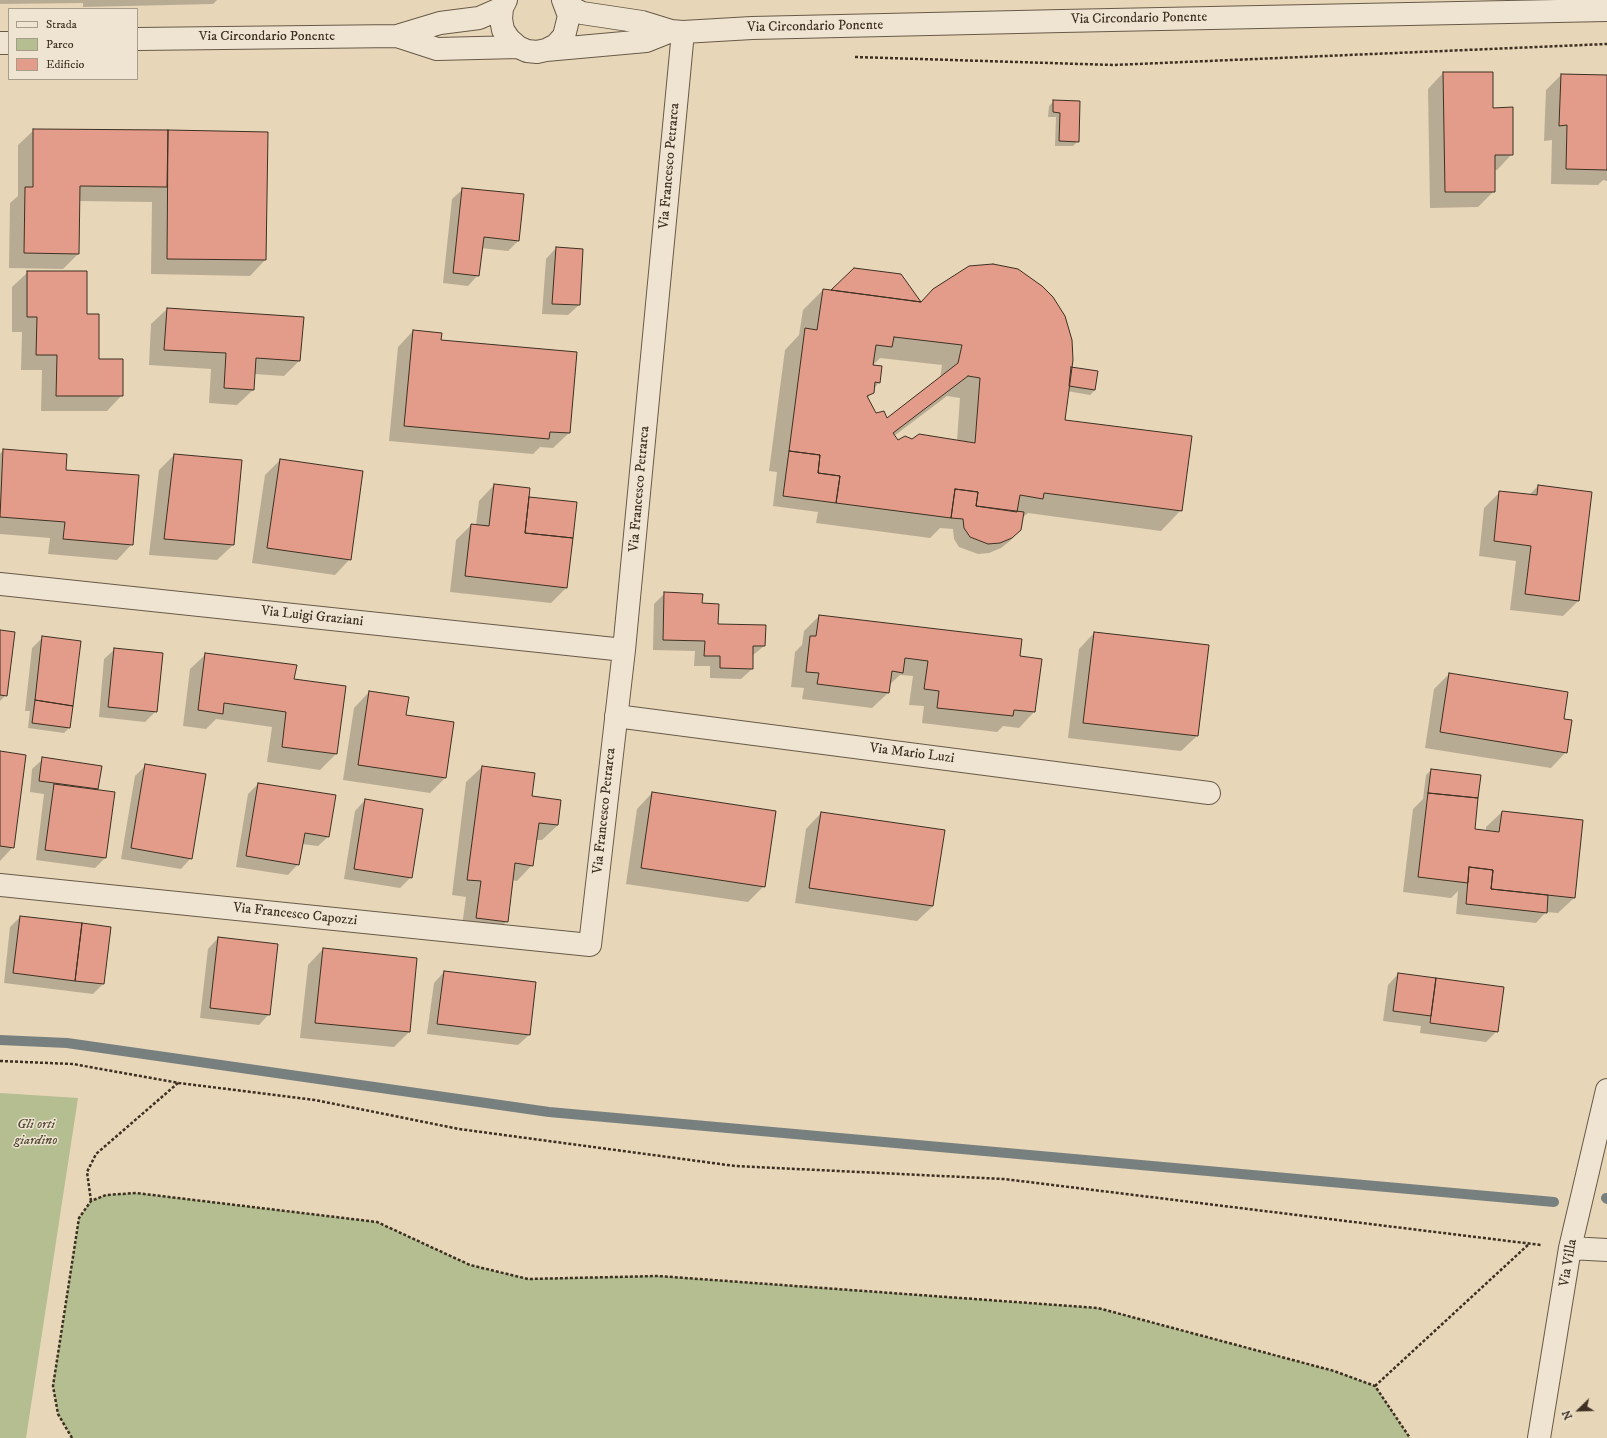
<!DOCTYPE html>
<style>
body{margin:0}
#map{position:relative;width:1607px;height:1438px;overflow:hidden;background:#e7d6b8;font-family:"IM FELL DW Pica",serif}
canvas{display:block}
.legend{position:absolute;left:8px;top:8px;width:130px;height:72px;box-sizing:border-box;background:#efe4d1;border:1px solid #a89c8b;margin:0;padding:5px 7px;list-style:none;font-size:12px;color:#3d3022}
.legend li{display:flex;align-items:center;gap:8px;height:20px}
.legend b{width:20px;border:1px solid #a89c8b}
.north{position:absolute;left:1559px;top:1390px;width:40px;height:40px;-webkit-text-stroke:3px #efe4d1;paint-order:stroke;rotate:247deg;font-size:11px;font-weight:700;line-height:16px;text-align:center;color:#3d3022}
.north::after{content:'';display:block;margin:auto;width:14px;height:18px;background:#3d3022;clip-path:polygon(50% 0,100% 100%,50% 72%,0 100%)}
</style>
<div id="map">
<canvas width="1607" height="1438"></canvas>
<ul class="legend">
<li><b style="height:5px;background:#efe4d1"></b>Strada</li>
<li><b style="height:11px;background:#b4be90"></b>Parco</li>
<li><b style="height:11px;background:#e39c89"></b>Edificio</li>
</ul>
<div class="north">N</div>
</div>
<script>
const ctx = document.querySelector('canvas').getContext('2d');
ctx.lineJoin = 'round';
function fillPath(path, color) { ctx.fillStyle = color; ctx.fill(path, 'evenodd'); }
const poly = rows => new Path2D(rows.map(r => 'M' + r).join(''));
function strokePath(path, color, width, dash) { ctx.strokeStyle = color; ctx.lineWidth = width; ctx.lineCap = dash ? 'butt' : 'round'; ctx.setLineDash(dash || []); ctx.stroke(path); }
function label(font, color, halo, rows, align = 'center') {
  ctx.font = font + ' "IM FELL DW Pica",serif'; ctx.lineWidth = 3; ctx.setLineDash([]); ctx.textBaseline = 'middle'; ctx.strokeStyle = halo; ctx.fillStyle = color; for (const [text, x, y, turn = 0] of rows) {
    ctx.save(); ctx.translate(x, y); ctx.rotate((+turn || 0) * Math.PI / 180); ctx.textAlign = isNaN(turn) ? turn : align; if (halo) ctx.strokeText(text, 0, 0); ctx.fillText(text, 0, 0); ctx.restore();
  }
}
fillPath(poly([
 [0,1093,78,1098,26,1438,0,1438],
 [136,1193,377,1222,470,1265,528,1279,658,1276,1098,1308,1334,1371,1375,1386,1410,1438,72,1438,58,1414,53,1386,79,1218,91,1201,106,1195]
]), '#b4be90');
fillPath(poly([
 [0,0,217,0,213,4,83,7,83,3,0,4],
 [1443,73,1492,109,1512,154,1497,170,1494,170,1494,191,1478,207,1430,208,1428,89],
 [1561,75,1607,76,1607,181,1603,180,1598,185,1551,184,1552,140,1544,141,1546,90],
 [1054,101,1078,141,1073,146,1055,146,1056,117,1048,117,1049,106],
 [34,130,267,133,265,260,250,276,151,274,152,202,79,201,78,254,63,269,9,268,10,203,18,196,18,145],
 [463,189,518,241,508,251,481,248,478,275,468,286,443,283,452,199],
 [556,248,579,305,568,315,542,314,546,259],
 [854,269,901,275,920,303,1070,368,1095,390,1090,395,1067,391,1063,421,1181,510,1161,531,1028,513,1022,518,1020,530,1010,541,1001,548,989,553,978,554,959,547,954,539,953,529,940,528,930,538,816,523,818,512,773,506,777,472,769,471,785,350,799,335,803,310,823,290,832,291],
 [880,358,942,365,940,379,886,420,875,414,867,399,879,382,872,366],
 [947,396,960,398,957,441,898,441,894,436],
 [28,272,86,315,98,360,122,395,107,411,41,411,42,370,21,370,22,332,12,332,12,287],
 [167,309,299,361,284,376,254,374,253,390,237,405,209,403,211,369,149,365,151,324],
 [413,331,569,433,553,448,540,447,533,454,389,441,398,347],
 [3,450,64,471,132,544,117,560,48,554,50,538,0,534,0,454],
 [174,455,233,545,217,560,149,555,159,470],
 [280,460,350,559,335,575,252,563,265,475],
 [494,485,528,499,566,588,551,603,450,592,456,540,471,525,476,525,479,501],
 [1538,486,1578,601,1563,616,1510,610,1516,561,1479,556,1484,508,1500,492,1529,495],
 [665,593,701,604,717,625,764,646,752,656,752,669,741,679,710,678,710,666,694,666,695,651,653,650,654,604],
 [819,616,1019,657,1040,659,1034,712,1019,728,1003,726,997,732,922,723,924,706,909,705,913,676,900,675,889,685,888,693,872,708,802,699,804,688,791,687,795,652,802,645,804,631],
 [0,631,6,695,0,701],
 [1094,633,1197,736,1181,751,1068,738,1079,649],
 [43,637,69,728,64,733,28,728,30,711,25,711,32,648],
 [115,649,156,711,145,722,99,717,104,659],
 [206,654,293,680,345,687,336,754,320,770,267,762,272,727,216,719,206,729,183,726,190,669],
 [1449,674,1563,720,1566,752,1551,768,1425,748,1434,689],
 [369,692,405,716,445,778,430,793,343,780,354,708],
 [0,752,13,847,0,861],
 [43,759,101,767,97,790,105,858,95,868,36,860,44,794,30,792,32,769],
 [146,765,191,858,181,869,121,859,135,776],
 [482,767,558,825,542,840,536,840,532,865,517,881,512,880,507,921,491,937,461,933,466,897,452,895,466,782],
 [1431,770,1473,830,1486,832,1486,827,1502,812,1574,898,1558,913,1546,912,1536,923,1456,914,1458,891,1451,898,1403,892,1413,809,1423,799,1426,775],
 [258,784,329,836,318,846,302,844,298,864,288,875,236,867,248,794],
 [652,793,764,886,748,902,626,884,637,809],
 [365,800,411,877,400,888,344,879,355,811],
 [821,813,933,906,917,921,795,903,806,829],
 [20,917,103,984,93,994,4,983,10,927],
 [218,938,269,1014,259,1025,200,1018,208,949],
 [323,949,409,1032,394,1047,300,1038,308,965],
 [444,972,535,983,529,1035,518,1045,427,1034,434,983],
 [1398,974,1497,1031,1486,1042,1420,1033,1421,1026,1383,1021,1388,985]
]), '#0003');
strokePath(poly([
 [0,1040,67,1043,549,1112,1554,1202],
 [1606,1198,1607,1199]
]), '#77807e', 10);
const building = poly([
 [1443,72,1493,72,1493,108,1513,107,1513,155,1495,155,1495,192,1445,192,1443,72],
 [1561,74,1607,75,1607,170,1566,169,1567,125,1559,126,1561,74],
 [1053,100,1080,101,1079,142,1059,141,1060,113,1053,112,1053,100],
 [33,129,168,130,167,187,80,186,79,254,24,253,25,187,33,187,33,129],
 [168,130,268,132,266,260,167,259,168,130],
 [462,188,524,194,519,241,484,237,479,276,453,273,462,188],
 [556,247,583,249,580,305,552,304,556,247],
 [993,264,1018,269,1042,286,1053,297,1065,316,1072,340,1073,360,1065,420,1192,436,1182,511,1044,493,1043,499,1020,495,1017,512,976,506,978,492,955,489,951,518,836,503,840,476,818,473,820,455,789,451,805,328,817,330,823,289,921,302,933,289,969,266,993,264],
 [894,337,962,345,958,363,887,418,884,411,876,413,867,396,874,393,875,382,880,383,882,366,873,365,876,345,892,347,894,337],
 [968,376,980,378,975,443,919,434,912,439,905,436,898,440,893,433,968,376],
 [854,268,901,274,921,302,831,290,854,268],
 [27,271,87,271,87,314,99,314,99,359,123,359,123,396,56,396,57,355,36,355,37,317,27,317,27,271],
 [167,308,304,317,300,361,256,358,254,390,224,388,226,353,164,350,167,308],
 [413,330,442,333,441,340,577,352,570,433,550,432,549,439,404,426,413,330],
 [1071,367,1098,371,1095,390,1069,386,1071,367],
 [3,449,67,454,66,470,139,475,133,545,63,539,65,522,0,517,3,449],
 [789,451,820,455,818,473,840,476,836,503,783,496,789,451],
 [174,454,242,460,234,545,164,539,174,454],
 [280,459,363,471,351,560,267,548,280,459],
 [494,484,530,488,525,533,573,538,567,588,465,576,471,524,489,526,494,484],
 [1538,485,1592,492,1579,601,1525,594,1531,546,1494,541,1499,491,1537,495,1538,485],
 [955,489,978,492,976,506,1024,512,1021,530,1012,538,1000,543,988,544,970,537,964,528,963,519,951,518,955,489],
 [529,497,577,502,573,538,525,533,529,497],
 [664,592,703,594,702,603,719,604,718,624,766,625,765,646,753,646,753,669,720,668,720,656,704,656,705,641,663,640,664,592],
 [819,615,1022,639,1020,656,1042,659,1035,712,1014,710,1013,716,937,708,939,691,924,689,928,661,905,658,903,673,892,671,889,693,817,684,819,673,806,672,810,636,816,636,819,615],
 [0,630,15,632,7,696,0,695,0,630],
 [1094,632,1209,645,1198,736,1083,723,1094,632],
 [42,636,81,641,73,706,35,700,42,636],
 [114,648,163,653,157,712,108,707,114,648],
 [205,653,297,665,294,679,346,686,337,754,282,747,286,712,224,703,223,714,198,710,205,653],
 [1449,673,1568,692,1564,719,1572,720,1567,753,1440,732,1449,673],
 [369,691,409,697,406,715,454,722,446,778,358,765,369,691],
 [35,700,73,706,70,728,32,723,35,700],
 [0,751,26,755,14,848,0,846,0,751],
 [42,757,102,766,98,789,39,781,42,757],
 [145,764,206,774,192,859,131,848,145,764],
 [482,766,535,773,532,796,561,800,558,825,539,823,533,866,515,863,508,922,476,918,481,881,467,880,482,766],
 [1431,769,1481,775,1478,798,1428,793,1431,769],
 [258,783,336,795,329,837,305,833,299,865,246,856,258,783],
 [54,784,115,792,106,858,45,850,54,784],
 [652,792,776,811,765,887,641,868,652,792],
 [1428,793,1478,798,1475,829,1499,832,1502,811,1583,820,1575,898,1491,889,1493,870,1469,867,1468,883,1418,877,1428,793],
 [365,799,423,809,412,878,354,869,365,799],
 [821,812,945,830,933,906,809,888,821,812],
 [1469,867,1493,870,1491,889,1548,895,1547,913,1466,904,1469,867],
 [20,916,82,923,75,981,13,973,20,916],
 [82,923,111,927,104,984,75,981,82,923],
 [218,937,278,944,270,1015,210,1008,218,937],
 [323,948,417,958,410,1032,315,1023,323,948],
 [444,971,536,982,530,1035,437,1024,444,971],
 [1398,973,1436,978,1431,1016,1393,1011,1398,973],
 [1436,978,1504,987,1498,1032,1430,1023,1436,978]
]);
fillPath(building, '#e39c89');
strokePath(building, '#3d3022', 1);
const minor = poly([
 [506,0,502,8,501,19,503,30,509,39,518,47,527,51,537,52,546,50,556,45,564,36,569,16,563,0],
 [566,5,582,13,642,22,671,31,683,32,752,28,1062,21,1607,10],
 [397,36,437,49,518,47],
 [137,39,397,36,440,23,479,18,502,8],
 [0,43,9,43],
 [546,50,646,41,671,31],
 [0,584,624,650],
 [616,716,1209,793],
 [0,885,590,945,624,650,683,32],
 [1570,1248,1607,1250],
 [1539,1438,1570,1248,1607,1090]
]);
strokePath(minor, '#685a48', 24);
strokePath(poly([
 [855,57,1114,65,1607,44],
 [0,1061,73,1064,179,1083,315,1100,459,1129,735,1166,1004,1179,1541,1245],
 [91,1201,87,1172,96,1154,178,1083],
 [1375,1386,1529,1244],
 [72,1438,58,1414,53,1386,79,1218,91,1201,106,1195,136,1193,377,1222,470,1265,528,1279,658,1276,1098,1308,1334,1371,1375,1386,1410,1438]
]), '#3d3022', 2.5, [3, 2]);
strokePath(minor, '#efe4d1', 22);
label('14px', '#3d3022', '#efe4d1', [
 ["Via Circondario Ponente",1139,19,-1],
 ["Via Circondario Ponente",815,27,-1],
 ["Via Circondario Ponente",267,37],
 ["Via Francesco Petrarca",670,166,-85],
 ["Via Francesco Petrarca",640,489,-85],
 ["Via Luigi Graziani",312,617,6],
 ["Via Mario Luzi",912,754,7],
 ["Via Francesco Petrarca",605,811,-84],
 ["Via Francesco Capozzi",295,915,6],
 ["Via Villa",1569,1263,-80]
]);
label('italic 14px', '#554c38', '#efe4d1', [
 ["Gli orti",36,1125],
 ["giardino",36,1141]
]);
</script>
